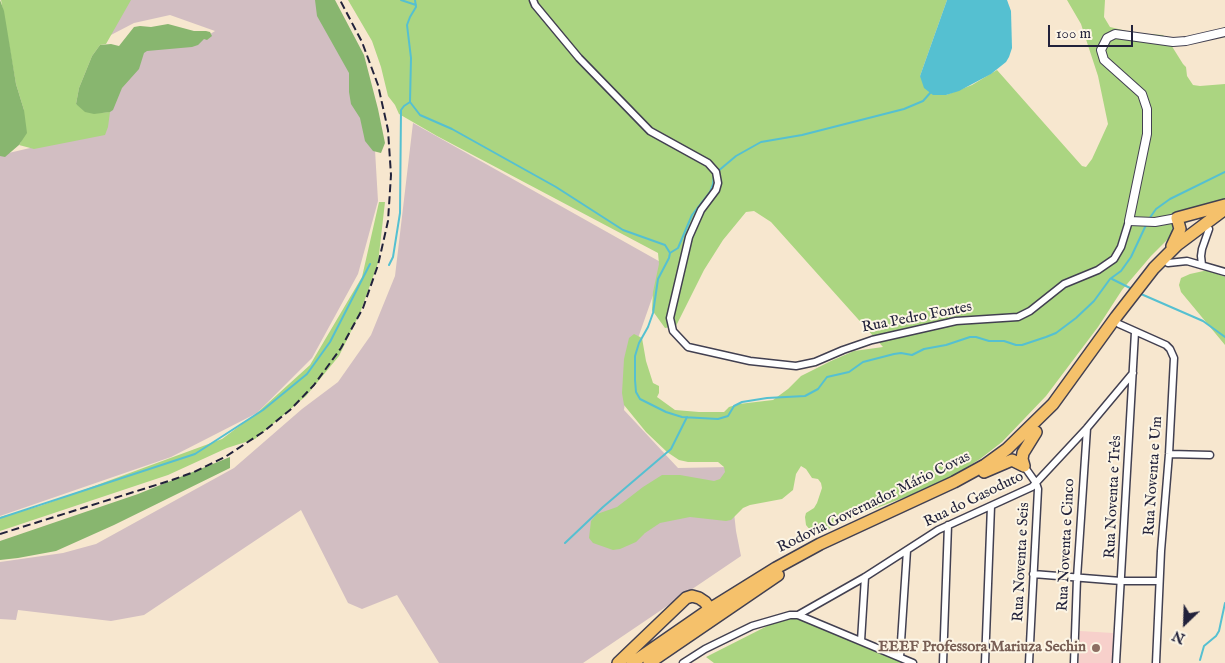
<!DOCTYPE html>
<meta charset="utf-8">
<style>
body{margin:0}
#map{position:relative;width:1225px;height:663px;overflow:hidden;background:#f7e7cf;font-family:"IM FELL English",serif}
canvas{display:block}
.north{position:absolute;left:1160px;top:598px;width:50px;height:50px;-webkit-text-stroke:4px #fcf5e5;paint-order:stroke;rotate:204deg;font-size:14px;font-weight:700;line-height:20px;text-align:center;color:#22223b}
.north::after{content:'';display:block;margin:auto;width:18px;height:22px;background:#22223b;clip-path:polygon(50% 0,100% 100%,50% 72%,0 100%)}
.scale{position:absolute;left:1048px;top:25px;width:85px;height:22px;box-sizing:border-box;border:2px solid #22223b;border-top:0;padding-left:6px;font-size:15px;line-height:18px;white-space:nowrap;color:#22223b;-webkit-text-stroke:4px #fcf5e5;paint-order:stroke}
</style>
<div id="map">
<canvas width="1225" height="663"></canvas>
<div class="north">N</div>
<div class="scale">100 m</div>
</div>
<script>
const ctx = document.querySelector('canvas').getContext('2d');
ctx.lineJoin = 'round';
function fillPath(path, color) { ctx.fillStyle = color; ctx.fill(path, 'evenodd'); }
const poly = rows => new Path2D(rows.map(r => 'M' + r).join(''));
function strokePath(path, color, width, dash) { ctx.strokeStyle = color; ctx.lineWidth = width; ctx.lineCap = dash ? 'butt' : 'round'; ctx.setLineDash(dash || []); ctx.stroke(path); }
function label(font, color, halo, rows, align = 'center') {
  ctx.font = font + ' "IM FELL English",serif'; ctx.lineWidth = 4; ctx.setLineDash([]); ctx.textBaseline = 'middle'; ctx.strokeStyle = halo; ctx.fillStyle = color; for (const [text, x, y, turn = 0] of rows) {
    ctx.save(); ctx.translate(x, y); ctx.rotate((+turn || 0) * Math.PI / 180); ctx.textAlign = isNaN(turn) ? turn : align; if (halo) ctx.strokeText(text, 0, 0); ctx.fillText(text, 0, 0); ctx.restore();
  }
}
fillPath(poly([
 [1080,631,1113,633,1112,663,1079,663]
]), '#f7d0cb');
fillPath(poly([
 [110,0,317,0,344,43,375,150,378,201,358,274,312,358,257,413,171,457,0,516,0,155,103,131,110,106,141,51,196,43,215,31,170,15,134,23,109,36],
 [413,123,664,264,630,361,624,410,678,468,729,467,736,531,741,556,583,663,439,663,397,595,362,609,348,603,301,510,144,615,111,621,18,610,16,620,0,619,0,562,63,553,96,544,234,468,302,409,338,382,371,335,395,276]
]), '#d2bec2');
fillPath(poly([
 [1,0,131,0,106,44,100,45,92,56,79,88,76,104,97,113,110,112,108,127,105,135,34,149,19,145,21,142,24,110,16,84],
 [348,0,947,0,920,76,946,95,972,85,997,70,1082,166,1086,167,1092,159,1108,124,1098,76,1081,24,1067,0,1105,0,1104,17,1110,27,1135,33,1163,35,1168,40,1183,64,1186,67,1187,76,1193,85,1200,86,1225,84,1225,198,1205,209,1177,230,1151,256,1122,290,1098,327,1046,396,1002,442,980,459,956,474,911,495,858,515,816,535,810,530,806,525,805,517,806,513,814,508,817,503,822,488,821,483,818,479,812,478,806,469,801,466,796,474,793,490,782,499,750,505,743,508,731,520,726,521,690,517,660,523,645,533,636,542,620,549,613,550,593,543,589,538,591,521,597,514,617,507,643,487,662,475,680,475,714,481,720,479,725,472,724,467,718,462,688,462,679,460,667,452,646,432,624,405,622,393,624,359,629,338,634,334,642,338,646,361,653,383,659,386,659,393,657,397,675,410,699,412,724,412,729,407,739,404,773,400,788,389,801,376,831,361,854,351,883,347,771,222,754,211,746,212,723,240,704,270,676,326,665,328,652,310,653,292,659,264,658,253,437,136,399,114,395,105,388,96,381,67,372,41],
 [379,202,385,202,378,263,360,313,339,356,306,396,255,439,227,448,168,475,0,531,0,517,40,506,222,439,257,413,310,365,362,277],
 [1208,270,1225,277,1225,345,1181,292,1179,285,1181,278,1190,274],
 [781,619,798,619,812,623,903,663,714,663,706,657]
]), '#abd581');
fillPath(poly([
 [0,0,4,11,16,84,24,110,27,133,19,145,5,157,0,156],
 [315,0,335,0,364,55,378,109,385,143,381,153,373,151,365,141,360,118,351,104,349,92,349,73,317,16],
 [168,24,194,31,206,31,210,32,212,36,207,40,204,39,198,45,192,47,147,51,144,53,139,69,122,88,113,110,110,112,94,114,85,112,76,104,79,88,92,56,100,45,111,44,119,46,134,27,140,26,151,27],
 [230,457,230,468,114,525,56,551,18,558,0,560,0,541,138,494]
]), '#88b66f');
fillPath(poly([
 [947,0,1007,0,1011,11,1012,48,1009,57,1006,62,991,74,959,91,946,95,933,95,924,88,920,76]
]), '#55c0d1');
strokePath(poly([
 [401,0,416,5],
 [415,0,416,7,410,17,407,25,411,58,410,102,420,115,452,129,556,187,623,230,665,245,670,253],
 [717,172,736,156,761,142,802,135,904,109,923,101,931,92],
 [714,175,713,184,710,192,692,215,678,248,670,253,669,258,658,279,653,313,648,327,639,343,635,356,635,380,636,392,640,399,666,412,682,417,718,419,728,416,734,406,742,402,767,398,805,396,818,389,827,377,849,372,863,362,894,354,901,353,912,355,924,349,946,345,970,337,976,337,989,341,1004,341,1016,345,1022,345,1046,337,1056,333,1076,318,1094,301,1110,279,1121,271,1131,257,1146,225],
 [1149,219,1156,209,1170,199,1225,172],
 [389,265,393,257,400,213,401,110,404,106,410,102],
 [1112,279,1132,289],
 [1141,294,1203,321,1225,337],
 [0,518,195,454,263,410,307,374,330,342,370,264],
 [565,543,603,507,671,449,687,417],
 [1200,660,1204,646,1216,636,1219,631,1225,603]
]), '#55c0d1', 2);
const minor = poly([
 [533,0,535,5,579,58,650,131,708,163,716,172,718,183,716,190,701,210,689,237,670,318,673,331,688,347,750,361,796,366,815,362,843,350,872,340,956,321,1018,317,1030,311,1064,284,1098,270,1114,259,1121,247,1129,221],
 [1168,263,1187,261,1225,272],
 [1202,265,1201,256,1202,249,1209,229],
 [1119,324,1166,345,1170,349,1174,358,1169,454,1161,551,1156,663],
 [1169,454,1210,455],
 [1024,466,1036,483,1038,489,1029,663],
 [1033,574,1121,581,1159,581],
 [798,615,865,577,938,530,1032,487,1087,428,1133,373],
 [861,641,865,577],
 [900,657,907,550],
 [683,663,705,649,752,626,790,615,798,615,913,663],
 [943,663,948,525],
 [985,663,991,506],
 [1074,663,1077,578,1087,428],
 [1116,663,1135,332]
]);
const tertiary = poly([
 [1177,218,1155,222,1129,221,1147,134,1147,109,1142,94,1104,60,1101,50,1107,38,1115,34,1173,42,1186,41,1225,32]
]);
const motorway = poly([
 [1172,246,1180,229,1177,218,1225,205],
 [1024,466,1022,459,1023,453,1036,432],
 [984,472,1012,460,1024,466],
 [618,663,686,598,692,596,699,598,705,602,710,609,710,616],
 [632,663,710,609,776,568,820,544,954,482,985,465,1007,449,1053,404,1116,317,1154,268,1177,245,1225,209],
 [649,663,778,575]
]);
strokePath(minor, '#424051', 9);
strokePath(tertiary, '#424051', 10);
strokePath(motorway, '#424051', 14);
strokePath(minor, '#fff', 6);
strokePath(tertiary, '#fff', 8);
strokePath(motorway, '#f5c16b', 11);
strokePath(poly([
 [0,534,172,480,194,472,225,457,263,432,290,410,314,385,341,348,363,308,378,265,388,221,391,175,388,130,378,85,362,42,340,0]
]), '#22223b', 2, [8, 4]);
for (const [x, y, r, color] of [
 [1096,648,5,"#8d6e63"]
]) { const dot = new Path2D(); dot.arc(x, y, r, 0, 2 * Math.PI); ctx.fillStyle = color; ctx.fill(dot); strokePath(dot, '#fcf5e5', 2); }
label('15px', '#22223b', '#fcf5e5', [
 ["Rua Pedro Fontes",917,318,-11],
 ["Rua Noventa e Um",1154,476,-86],
 ["Rua Noventa e Três",1114,497,-87],
 ["Rua do Gasoduto",974,500,-26],
 ["Rodovia Governador Mário Covas",874,503,-26],
 ["Rua Noventa e Cinco",1067,545,-87],
 ["Rua Noventa e Seis",1022,562,-87]
]);
label('bold 15px', '#785e54', '#fcf5e5', [
 ["EEEF Professora Mariuza Sechin",1086,648]
], 'right');
</script>
